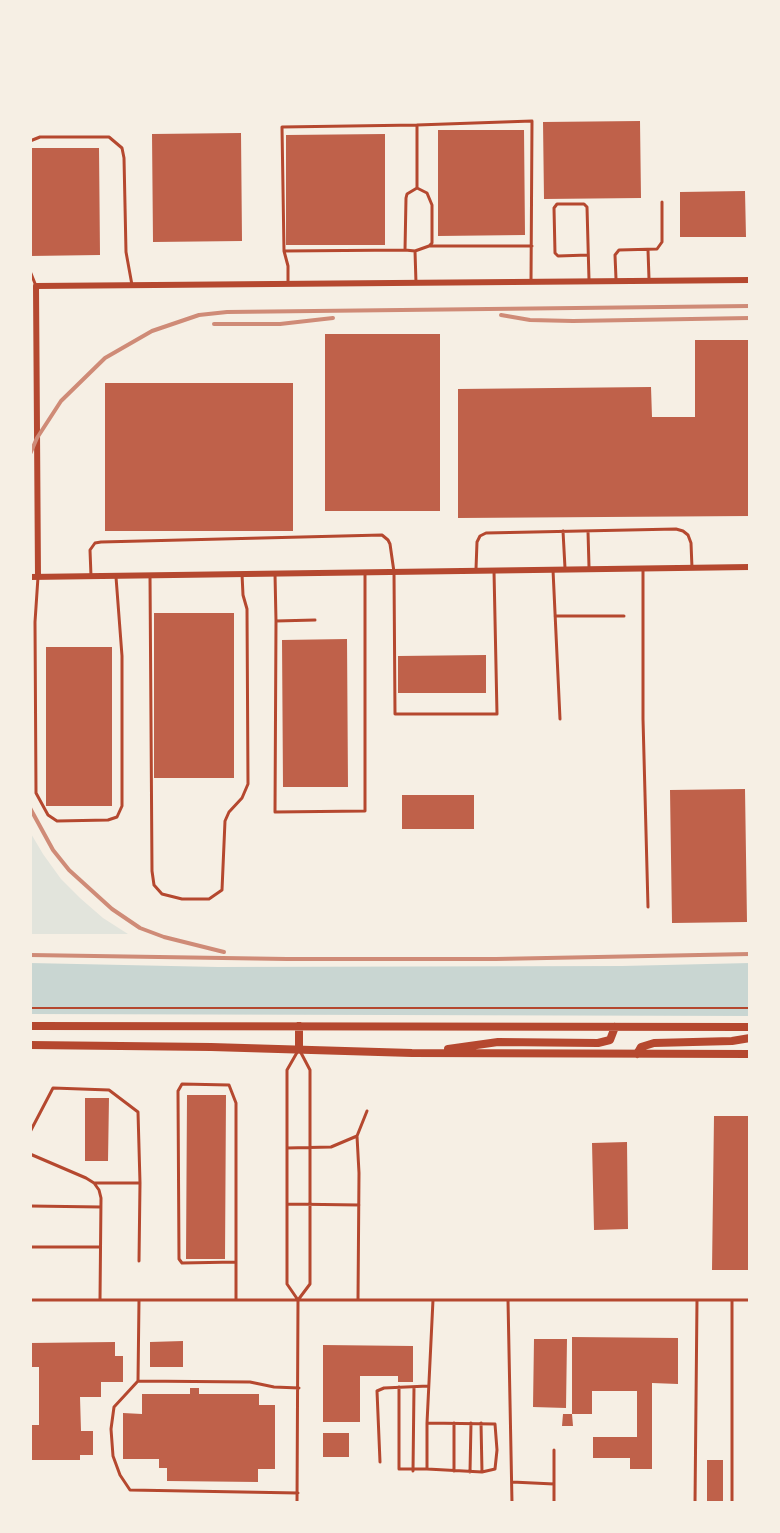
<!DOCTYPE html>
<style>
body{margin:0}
#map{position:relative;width:780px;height:1533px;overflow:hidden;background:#f6efe4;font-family:"Libre Baskerville",serif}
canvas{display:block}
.frame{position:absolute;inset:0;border:32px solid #f6efe4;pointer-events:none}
</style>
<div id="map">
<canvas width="780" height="1533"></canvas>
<div class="frame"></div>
</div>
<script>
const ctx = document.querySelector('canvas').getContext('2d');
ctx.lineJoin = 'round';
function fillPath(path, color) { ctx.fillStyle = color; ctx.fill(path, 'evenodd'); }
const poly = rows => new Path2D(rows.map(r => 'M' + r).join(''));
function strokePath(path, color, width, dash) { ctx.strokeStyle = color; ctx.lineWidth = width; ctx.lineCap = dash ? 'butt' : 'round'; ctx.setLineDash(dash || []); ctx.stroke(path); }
fillPath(poly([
 [30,832,43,854,61,879,80,898,103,918,128,934,30,934]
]), '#e2e4dc');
fillPath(poly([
 [30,963,218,967,622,966,750,963,750,1016,30,1014]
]), '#c9d6d2');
fillPath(poly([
 [640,121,641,198,544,199,543,122],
 [438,130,524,130,525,235,438,236],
 [241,133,242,241,153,242,152,134],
 [385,134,385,245,286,245,286,135],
 [30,148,99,148,100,255,30,256],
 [745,191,746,237,680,237,680,192],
 [325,334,440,334,440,511,325,511],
 [695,340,750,340,750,516,458,518,458,389,651,387,652,417,695,417],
 [105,383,293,383,293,531,105,531],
 [154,613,234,613,234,778,154,778],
 [347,639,348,787,283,787,282,640],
 [46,647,112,647,112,806,46,806],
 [486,655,486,693,398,693,398,656],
 [745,789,747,922,672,923,670,790],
 [402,795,474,795,474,829,402,829],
 [187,1095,226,1095,225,1259,186,1259],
 [85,1098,109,1098,108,1161,85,1161],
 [714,1116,750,1116,750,1270,712,1270],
 [627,1142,628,1229,594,1230,592,1143],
 [572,1337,678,1338,678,1384,652,1383,652,1469,630,1469,630,1458,593,1458,593,1437,637,1437,637,1391,592,1391,592,1414,572,1414,573,1426,562,1426,563,1414,572,1414],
 [534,1339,567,1339,566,1408,533,1407],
 [183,1341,183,1367,150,1367,150,1342],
 [115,1342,115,1356,123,1356,123,1382,101,1382,101,1397,80,1397,81,1431,93,1431,93,1455,80,1455,80,1460,30,1460,30,1425,39,1425,39,1367,30,1367,30,1343],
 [323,1345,413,1346,413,1382,398,1382,398,1376,360,1376,360,1422,323,1422],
 [190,1388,199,1388,199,1394,259,1394,259,1405,275,1405,275,1469,258,1469,258,1482,167,1481,167,1468,159,1468,159,1459,123,1459,123,1413,142,1414,142,1394,190,1394],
 [323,1433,349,1433,349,1457,323,1457],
 [707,1460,723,1460,723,1503,707,1503]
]), '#bf614a');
strokePath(poly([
 [30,1008,750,1008]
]), '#b5482f', 2);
strokePath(poly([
 [30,141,40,137,109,137,122,148,124,158,126,252,132,285],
 [417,188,417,125,532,121,531,282],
 [429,246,432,243,432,205,427,193,417,188,407,194,406,198,405,250,415,251,429,246,532,246],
 [648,250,649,279],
 [284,251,405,250],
 [415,251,416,283],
 [588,255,558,256,555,253,554,208,557,204,584,204,587,207,589,280],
 [30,271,36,286],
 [616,279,615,255,619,250,657,249,662,242,662,202],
 [288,284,288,266,284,251,282,127,417,125],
 [563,531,565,568],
 [588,531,589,567],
 [476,569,477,542,480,536,486,533,676,529,683,531,688,535,691,543,692,568],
 [643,569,643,719,648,907],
 [553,570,560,719],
 [275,574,276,621,315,620],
 [150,575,152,871,154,885,162,894,182,899,209,899,222,890,225,821,229,812,242,798,248,784,247,609,243,595,242,574],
 [91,576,90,550,95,543,101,542,382,535,388,540,390,544,394,572,395,714,497,714,494,571],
 [38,577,35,622,36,793,48,815,57,821,108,820,117,817,122,806,122,656,116,577],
 [555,616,624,616],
 [276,621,275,812,365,811,365,572],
 [299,1049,310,1070,310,1284,298,1300,287,1284,287,1070,299,1049],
 [30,1132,53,1088,109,1090,138,1112,140,1183],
 [287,1148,331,1147,357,1136],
 [30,1154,86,1178,94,1183,99,1190,101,1198,100,1300],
 [94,1183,140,1183,139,1261],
 [287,1204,359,1205],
 [30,1206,101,1207],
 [30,1247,100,1247],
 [30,1300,750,1300],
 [139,1300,138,1381,250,1382,274,1387,299,1388],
 [236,1300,236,1103,229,1085,182,1084,178,1091,179,1259,182,1263,236,1262],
 [358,1300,359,1173,357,1136,367,1111],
 [508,1300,512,1503],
 [732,1300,732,1503],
 [138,1381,114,1407,111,1429,113,1456,120,1475,130,1490,298,1493],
 [399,1387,399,1469,427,1469],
 [427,1423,495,1424,497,1450,495,1469,482,1472,427,1469,427,1423,433,1300],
 [454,1423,454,1471],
 [481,1423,482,1472],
 [554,1450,554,1503],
 [380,1462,377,1391,384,1388,428,1386],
 [413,1471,414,1387],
 [470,1472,471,1423],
 [512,1482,554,1484],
 [297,1503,298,1300],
 [695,1503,697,1300]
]), '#b5482f', 3);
strokePath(poly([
 [30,577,750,567],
 [38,577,36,286,750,280]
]), '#b5482f', 6);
strokePath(poly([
 [30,1026,750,1027],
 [30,1045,211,1047,412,1053,750,1054],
 [299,1049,299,1026],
 [448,1049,498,1042,598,1043,610,1040,615,1027],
 [637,1054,641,1047,654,1043,732,1041,750,1038]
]), '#b5482f', 8);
strokePath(poly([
 [501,315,530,320,573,321,750,318],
 [214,324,280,324,333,318],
 [30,454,37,438,61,401,105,358,152,331,199,315,227,312,750,306],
 [30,808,53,850,69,870,112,909,140,928,164,937,224,952],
 [30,955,287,959,496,959,750,954]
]), '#cf8b77', 4);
</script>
